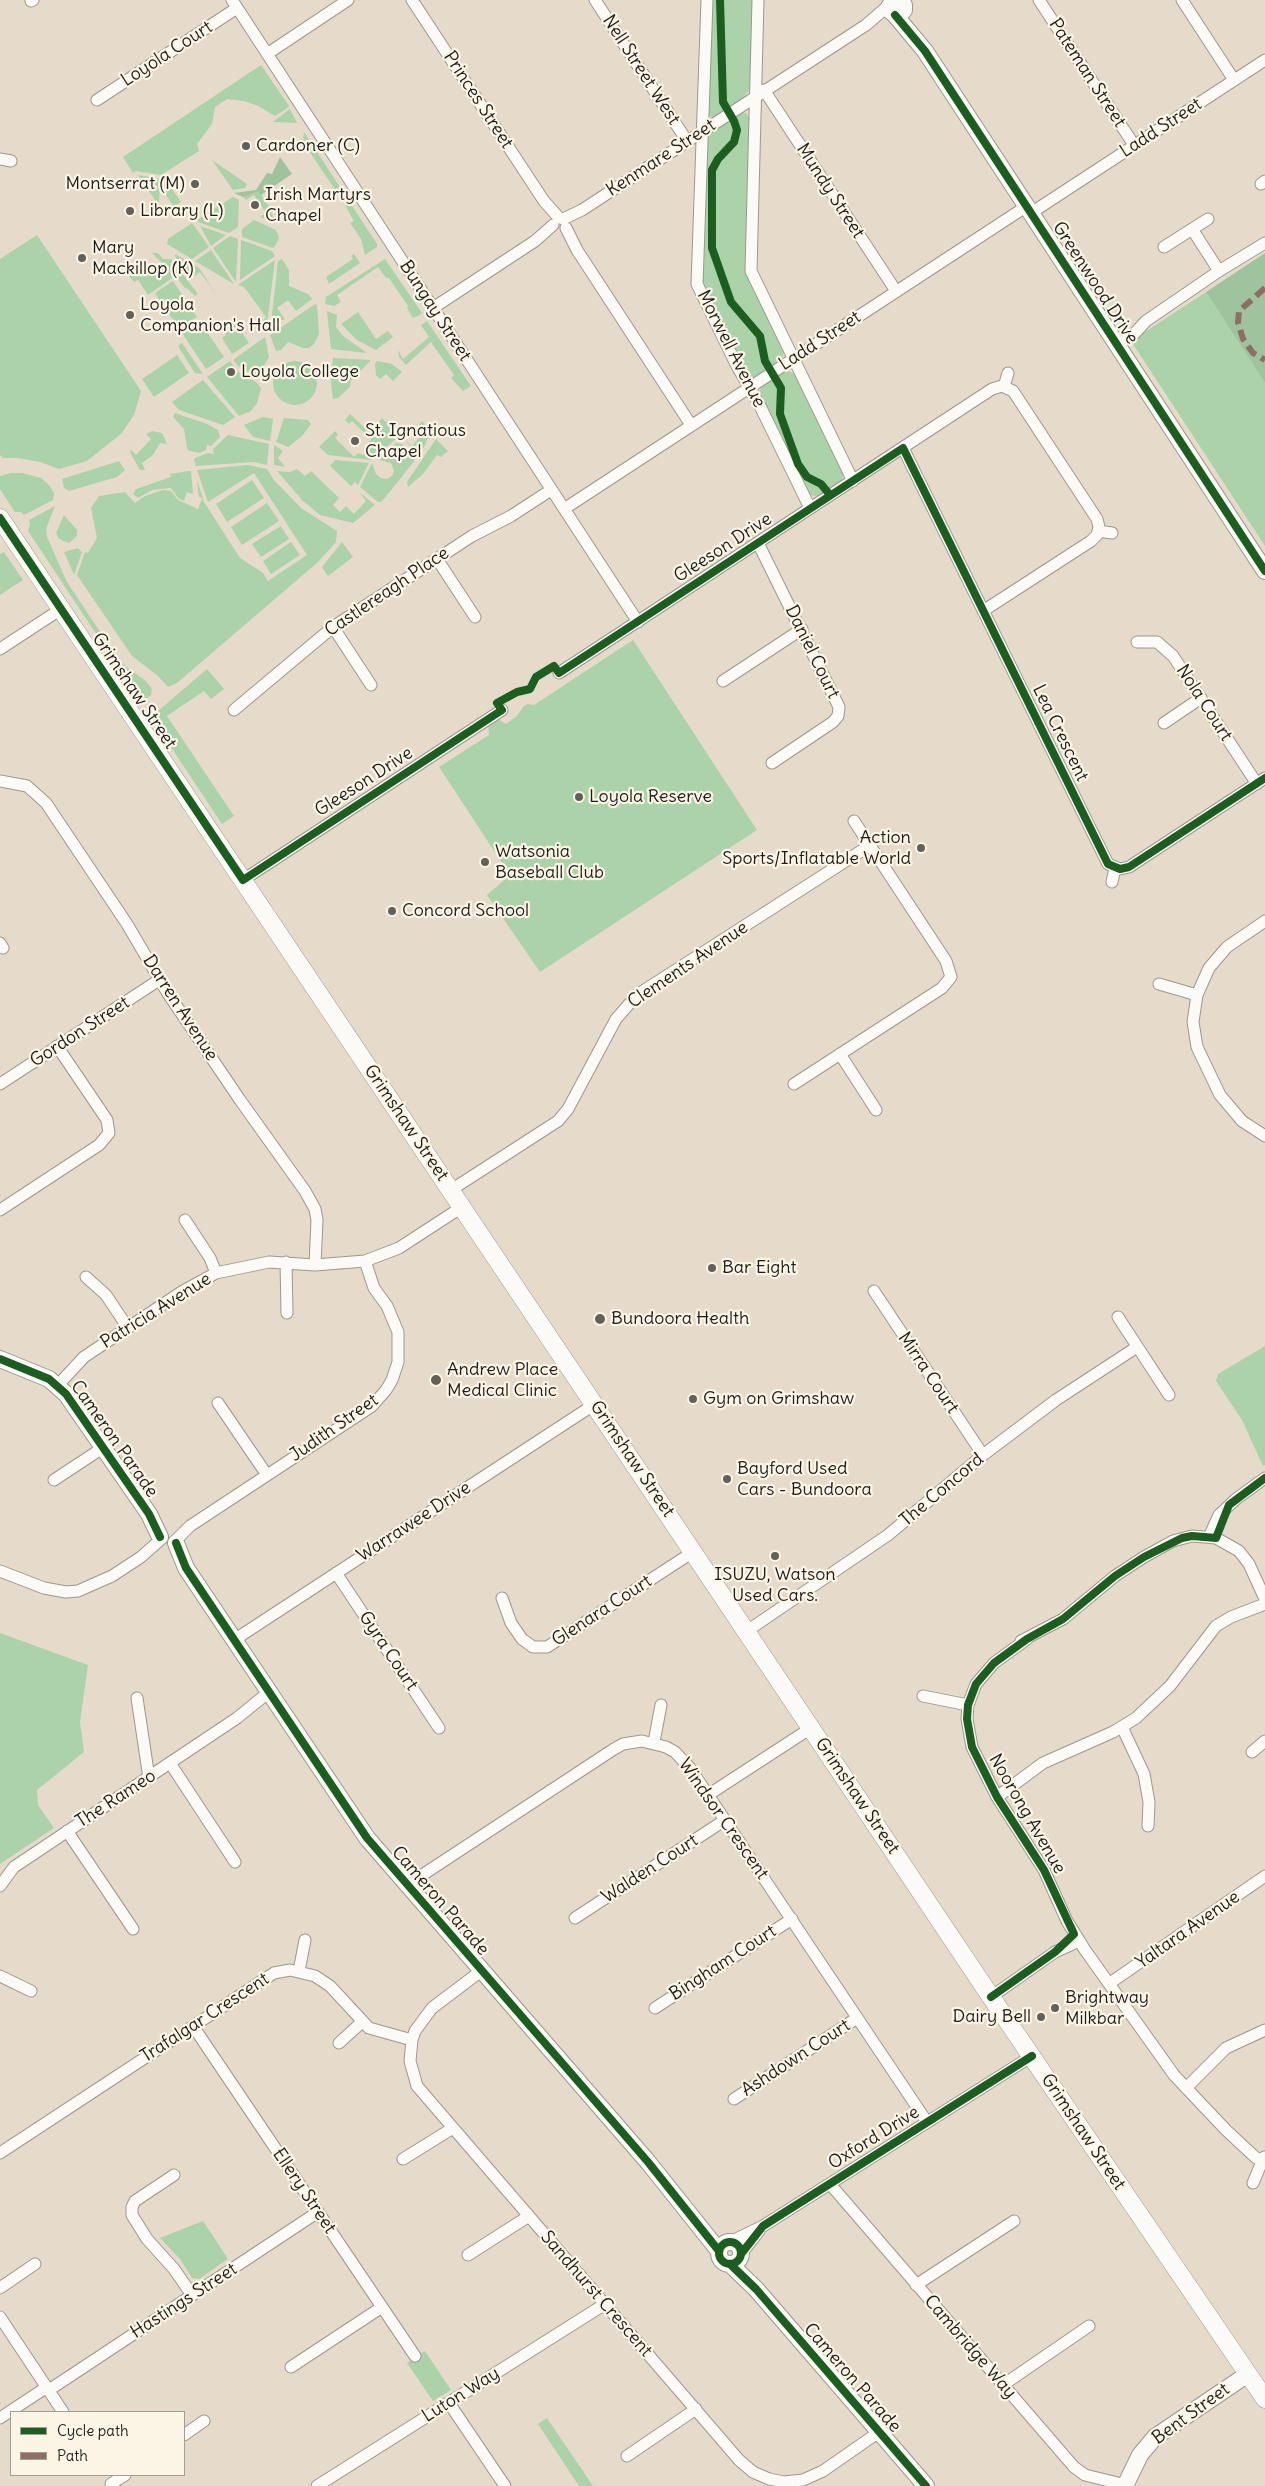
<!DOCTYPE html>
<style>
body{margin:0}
#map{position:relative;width:1265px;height:2486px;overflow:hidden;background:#e6dbcb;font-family:Delius,sans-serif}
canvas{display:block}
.legend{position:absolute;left:10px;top:2411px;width:175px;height:65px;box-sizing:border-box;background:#fcf5e5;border:1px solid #a29e95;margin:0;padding:6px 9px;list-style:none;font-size:15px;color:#1c1c1c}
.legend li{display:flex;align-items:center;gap:10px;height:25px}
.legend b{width:25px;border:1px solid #a29e95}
</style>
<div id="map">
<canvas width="1265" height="2486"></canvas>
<ul class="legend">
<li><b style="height:6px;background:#1b5e20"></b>Cycle path</li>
<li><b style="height:6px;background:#8d6e63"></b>Path</li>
</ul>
</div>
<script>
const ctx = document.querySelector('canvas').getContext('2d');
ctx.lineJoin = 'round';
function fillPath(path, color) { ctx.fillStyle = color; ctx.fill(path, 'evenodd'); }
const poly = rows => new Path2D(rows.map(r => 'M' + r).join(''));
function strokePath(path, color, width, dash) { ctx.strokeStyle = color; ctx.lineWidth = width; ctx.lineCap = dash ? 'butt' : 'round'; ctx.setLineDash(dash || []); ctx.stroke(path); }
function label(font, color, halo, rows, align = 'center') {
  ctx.font = font + ' Delius,sans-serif'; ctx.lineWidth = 4.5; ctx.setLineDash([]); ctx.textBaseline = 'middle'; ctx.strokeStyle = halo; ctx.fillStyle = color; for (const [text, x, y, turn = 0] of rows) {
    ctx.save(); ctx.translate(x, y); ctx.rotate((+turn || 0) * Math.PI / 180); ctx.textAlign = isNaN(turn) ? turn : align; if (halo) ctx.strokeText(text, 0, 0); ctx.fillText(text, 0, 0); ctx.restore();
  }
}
fillPath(poly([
 [710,0,754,0,751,88,743,98,712,118,708,115],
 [261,65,289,106,286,109,275,116,258,106,244,101,227,99,215,107,212,124,197,144,199,151,161,175,136,171,133,173,123,157],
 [290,109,297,123,274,122,274,121],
 [740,113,746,113,750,118,747,261,785,352,779,362,754,377,747,375,701,287,708,135],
 [304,132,377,244,377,247,365,255,361,239,350,223,354,221,342,200,303,142],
 [212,160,247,184,245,188,233,190],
 [138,175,160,179,159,206,141,179],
 [164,178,181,202,174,207,165,194],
 [258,190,270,208,274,220,272,222,260,217,264,214,264,210,254,195,246,200,243,197],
 [233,197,239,200,238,227,229,233,198,222,197,220],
 [254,220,276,230,279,238,275,246,273,248,242,237,242,229],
 [192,223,209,247,192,259,167,244,168,239],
 [200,226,226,235,211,246],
 [37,235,141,391,134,415,121,434,87,461,59,469,40,462,18,458,3,458,0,455,0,259],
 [230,236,238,239,236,282,213,248],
 [241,240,272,251,275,256,240,280],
 [211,250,234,284,195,261],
 [152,253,158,253,163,259,171,259,198,294,195,296,187,288,186,289,175,276,148,295,138,280,134,282,127,273,133,268,145,274,150,274,161,268,162,263],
 [175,254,199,268,216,294,200,272,190,279,176,259],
 [354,254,360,263,329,284,326,277,353,259,351,256],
 [282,259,289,270,289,286,308,294,312,299,296,311,288,300,277,308,285,319,271,324,278,261],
 [385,259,422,313,420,315,413,318,407,308,408,306,389,278,386,278,378,267,337,295,341,302,334,306,325,304,326,297],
 [275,260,267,324,262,322,266,317,244,287,238,285],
 [173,281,197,317,179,329,155,293],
 [1206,292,1265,383,1265,546,1131,341],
 [315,304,317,305,319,334,314,344,309,348,303,348,288,342,281,350,276,351,270,335],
 [327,311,337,315,336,327,342,335,367,353,331,349],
 [358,312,376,339,388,331,393,337,376,350,357,340,341,324],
 [233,319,249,343,232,354,222,338,226,335,221,327],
 [199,320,224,357,206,369,182,333],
 [427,321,471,386,463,391,451,378,454,375,431,342,406,365,399,357,398,350,403,359,429,337,421,325],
 [265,337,269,357,260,372,257,374,245,371,237,365,233,360],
 [182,343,203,374,195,373,178,346],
 [177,355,189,373,154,397,142,379],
 [333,358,371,360,351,381,350,387,338,398,333,399,331,384],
 '273 383a22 22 0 1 1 44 0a22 22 0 1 1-44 0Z',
 [230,361,238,372,256,382,261,388,257,403,251,411,239,416,207,377],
 [377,361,392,364,402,372,393,381,386,374,380,379,376,375,375,364],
 [789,371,796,375,844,474,841,482,818,497,808,494,759,395,761,386,781,373],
 [203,380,235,417,223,425,179,410,172,402],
 [175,413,207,424,218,430,220,437,211,446,207,445,206,450,200,453,189,451,187,448,184,429,173,417],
 [350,414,368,431,376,426,382,418,396,432,394,435,397,438,371,460,328,455,319,447,335,431,338,435,335,438,354,457,358,453,363,455,367,452,368,443,371,439,352,421,349,424,345,420],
 [263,417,273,419,270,441,253,437,244,425],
 [284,418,308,420,311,424,302,436,288,447,276,442],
 [422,421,431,431,424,447,420,453,417,453,404,439,412,446,424,432,418,426],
 [152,431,162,433,167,444,160,443,153,455,142,463,145,470,140,470,130,452,131,450,136,455,151,439,146,434],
 [228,435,269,444,267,465,254,462,196,466,194,460,195,458,208,453,214,454,213,449],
 [436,439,448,451,441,457,437,455,423,474,408,487,407,482],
 [397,443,402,444,415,460,389,493,381,502,378,502,360,487,372,463,376,474,381,478,387,479,392,476,394,471,391,463,380,460,377,457],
 [274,445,283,451,278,458,285,467,274,465],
 [335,460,336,460,369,463,358,485,355,482,351,486,330,466],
 [119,461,125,470,117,477,69,491,64,488,62,479],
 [248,465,267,469,274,480,301,508,337,531,336,542,318,562,177,683,168,687,158,676,132,656,77,575,85,552,88,553,97,538,91,508,99,496,125,492,135,503,145,496,163,490,171,491,178,500,198,509,202,498,199,497,197,480,204,502,240,558,263,573,268,581,307,555,254,473,208,502,197,470],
 [297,469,305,476,311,471,339,498,333,505,340,512,346,506,354,514,366,501,359,492,375,505,353,523,320,515,302,500,277,471,290,472],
 [189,471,191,471,193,494,187,492,184,501,179,499,171,488,152,490,138,498,133,494,136,489,171,477,170,474],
 [11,473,22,473,41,478,49,485,54,493,53,500,24,515,21,512,15,512,0,489,0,476],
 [252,480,264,498,227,522,216,504],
 [267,503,279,521,242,545,231,527],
 [55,506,46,529,47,537,67,582,114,653,125,666,146,681,152,689,151,695,147,698,138,697,28,531,30,525,29,520],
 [64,515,77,530,77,536,69,543,59,539,56,533],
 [281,526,289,539,261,557,252,544],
 [291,542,300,555,271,574,263,561],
 [342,542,353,557,328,576,322,567],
 [78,548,82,552,74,575,64,552],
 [4,552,23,580,0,595,0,554],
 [633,640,757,830,540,972,487,895,510,875,439,767,489,735,488,725,498,719,506,724,517,716,524,706,528,704,534,705],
 [207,669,224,689,211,699,204,691,167,716,234,816,222,824,151,717],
 [1265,1346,1265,1465,1263,1466,1242,1420,1216,1381,1218,1374],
 [0,1633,88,1665,80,1722,84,1752,37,1790,38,1805,54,1828,0,1864],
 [203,2221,228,2259,199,2279,192,2278,180,2259,160,2238],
 [425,2351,451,2390,433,2401,407,2363],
 [547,2418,593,2486,579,2486,538,2424]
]), '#abd2a8');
fillPath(poly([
 [280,157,292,174,261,195,258,191,243,197,234,193,256,190,267,173,272,174],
 [1265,253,1265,383,1206,292]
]), '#9ec39d');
const street = poly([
 [232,0,638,622],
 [412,0,544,201,559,218],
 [595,0,687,141],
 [707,0,697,284,737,366,760,406,810,508],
 [758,0,751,271,853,481],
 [1039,0,1134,145],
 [1182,0,1234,80],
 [31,1,33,0],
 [267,54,348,0],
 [764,90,896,291],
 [97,100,237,8],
 [0,159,11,161],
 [1261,184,1265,181],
 [1031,213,1265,60],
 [563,219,582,210,866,25,888,6],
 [566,228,577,250,691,425],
 [1192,229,1219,271],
 [1164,247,1208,219],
 [433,308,535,241,553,225],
 [1117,345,1135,333,1146,321,1219,271,1265,243],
 [1004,387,1008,373],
 [903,448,1108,864,1120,869,1129,867,1265,778],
 [564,509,1027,206],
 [1098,531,1112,533],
 [758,543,839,707,838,716,833,722,772,763],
 [437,559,475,617],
 [333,627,371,685],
 [1137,642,1157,642,1173,656,1257,784],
 [0,649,61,609],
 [559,673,992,389,1002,386,1013,391,1097,519,1099,527,1097,535,1091,541,983,611],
 [723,681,802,629],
 [234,710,333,627,472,536,511,516,551,490],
 [1164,723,1201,698],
 [0,781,27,786,46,803,127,924,167,992,240,1100,305,1191,315,1209,317,1220,315,1265],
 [243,880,502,710],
 [1112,882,1115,868],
 [1265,921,1227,947,1209,968,1197,995,1193,1022,1197,1047,1220,1095,1242,1121,1265,1136],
 [0,943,3,948],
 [1159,984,1197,995],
 [840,1054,876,1110],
 [0,1084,159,980],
 [794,1084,942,988,951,977,946,961,854,821],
 [451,1190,558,1121,568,1109,616,1019,637,995,869,846],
 [0,1210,99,1145,109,1133,107,1120,57,1046],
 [185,1220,210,1258,216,1273],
 [286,1262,287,1313],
 [86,1277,106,1295,128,1328],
 [874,1291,983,1455],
 [1118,1317,1169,1395],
 [58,1385,84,1357,183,1291,216,1273,269,1262,315,1265,365,1261,399,1248,462,1207],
 [218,1403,267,1475],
 [54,1480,104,1447],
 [1209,1537,1219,1515,1236,1499,1265,1478],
 [176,1540,190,1526,372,1406,386,1390,392,1380,398,1362,398,1332,387,1306,374,1288,365,1261],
 [0,1571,44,1588,66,1592,78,1591,112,1576,141,1557,159,1541],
 [336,1573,439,1728],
 [502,1598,511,1623,522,1639,533,1647,547,1647,693,1552],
 [747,1631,888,1535,983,1455,1056,1400,1137,1347],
 [1027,1639,994,1663,976,1684,968,1705,967,1719,972,1747,997,1797,1044,1870,1067,1921,1085,1950,1174,2075,1226,2130,1255,2157,1265,2163],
 [234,1640,595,1404],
 [1021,1641,1063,1619,1115,1576,1144,1557,1173,1541,1192,1536,1216,1538,1239,1551,1249,1564,1265,1599],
 [923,1696,968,1705],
 [137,1698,149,1778],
 [1122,1727,1144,1774,1149,1802,1148,1826],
 [654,1742,661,1705],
 [1252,1752,1265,1741],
 [170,1763,235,1862],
 [708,1795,811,1728],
 [997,1797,1043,1763,1113,1732,1136,1718,1170,1686,1216,1626,1231,1617,1265,1604],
 [67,1831,133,1929],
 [407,1885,614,1749,623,1744,642,1741,666,1747,675,1752,690,1768,927,2122],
 [0,1886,14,1867,237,1718,269,1692],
 [575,1918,725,1820],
 [299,1971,305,1940],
 [481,1971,432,2008,415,2031,412,2040,410,2061,417,2086,739,2460,753,2472,769,2479,784,2482,803,2480,823,2471,879,2432],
 [0,1976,31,1991],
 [1110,1983,1265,1876],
 [991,1997,1055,1952,1079,1941],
 [655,2008,792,1919],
 [193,2026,415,2356],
 [339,2043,362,2022],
 [1186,2088,1226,2048,1265,2030],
 [734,2099,857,2018],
 [0,2153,274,1973,290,1970,315,1976,330,1986,369,2028,412,2040],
 [403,2159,453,2128],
 [174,2175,135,2201,132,2207,132,2215,147,2239,174,2269,192,2295],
 [1253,2183,1264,2157],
 [830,2184,1074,2467,1085,2475,1126,2485],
 [730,2242,763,2226,1032,2056],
 [741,2254,759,2231],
 [468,2255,529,2216],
 [916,2285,1014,2221],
 [0,2288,35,2264],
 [0,2317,63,2412],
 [291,2367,382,2307],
 [1003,2385,1089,2326],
 [49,2390,318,2212],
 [449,2403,505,2486],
 [0,2418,47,2387],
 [184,2435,204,2421],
 [627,2456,696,2409],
 [111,2484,125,2475],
 [317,2486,605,2304]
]);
const secondary = poly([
 [893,0,888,9,895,15,900,15,904,10,904,5,900,0],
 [895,15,925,51,1265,571],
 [0,1359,49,1379,66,1394,149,1514,160,1537],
 [176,1543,186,1568,367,1838,648,2162,719,2251],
 '719 2253a11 11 0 1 1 22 0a11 11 0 1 1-22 0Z',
 [730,2264,756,2289,926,2486],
 [1125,2486,1140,2455,1155,2437,1248,2374]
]);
const primary = poly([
 [0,518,991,1997,1265,2399]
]);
strokePath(street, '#9d978d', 13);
strokePath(secondary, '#9d978d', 18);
strokePath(primary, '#9d978d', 19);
strokePath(street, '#fbfaf7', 11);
strokePath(secondary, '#fbfaf7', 16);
strokePath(primary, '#fbfaf7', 18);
strokePath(poly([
 [1265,288,1239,311,1238,322,1243,339,1253,353,1265,360]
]), '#8d6e63', 6, [12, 6]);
strokePath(poly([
 [720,0,723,102,734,121,737,130,734,142,718,159,712,170,712,248,731,302,760,336,765,361,781,388,780,414,798,464,807,477,821,484,830,495],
 [895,15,925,51,1265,571],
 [0,518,243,880,502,710,497,703,517,692,530,689,536,677,554,666,559,673,903,448,1108,864,1120,869,1129,867,1265,778],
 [0,1359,49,1379,66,1394,149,1514,160,1537],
 [176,1543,186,1568,367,1838,648,2162,719,2251],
 [991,1997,1055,1952,1074,1934,1044,1870,997,1797,972,1747,967,1719,968,1705,976,1684,994,1663,1027,1639,1063,1619,1115,1576,1144,1557,1182,1538,1192,1536,1216,1538,1229,1505,1265,1478],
 '719 2253a11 11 0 1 1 22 0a11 11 0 1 1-22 0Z',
 [741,2254,763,2226,1032,2056],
 [730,2264,756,2289,926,2486]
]), '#1b5e20', 8);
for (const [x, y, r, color] of [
 [246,146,5,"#635f59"],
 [195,184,5,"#635f59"],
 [255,205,5,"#635f59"],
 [130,211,5,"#635f59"],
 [82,258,5,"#635f59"],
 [130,315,5,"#635f59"],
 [231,372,5,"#635f59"],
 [355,441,5,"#635f59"],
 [579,797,5,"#635f59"],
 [921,848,5,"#635f59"],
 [485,862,5,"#635f59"],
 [392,911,5,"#635f59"],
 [712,1268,5,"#635f59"],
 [600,1319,6,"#635f59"],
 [436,1380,6,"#635f59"],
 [693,1399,5,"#635f59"],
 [727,1479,5,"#635f59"],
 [775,1556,5,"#635f59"],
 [1055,2008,5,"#635f59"],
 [1041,2017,5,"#635f59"]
]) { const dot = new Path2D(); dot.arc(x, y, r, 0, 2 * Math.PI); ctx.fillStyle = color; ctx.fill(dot); strokePath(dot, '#fcf5e5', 2); }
label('18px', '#1c1c1c', '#fcf5e5', [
 ["Loyola Court",167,54,-33],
 ["Nell Street West",641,70,57],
 ["Pateman Street",1087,73,57],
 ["Princes Street",478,100,57],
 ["Ladd Street",1161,128,-33],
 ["Kenmare Street",661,158,-33],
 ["Mundy Street",830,191,57],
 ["Greenwood Drive",1095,283,57],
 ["Bungay Street",435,311,57],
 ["Ladd Street",820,341,-33],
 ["Morwell Avenue",731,349,63],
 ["Gleeson Drive",723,548,-33],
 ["Castlereagh Place",387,592,-34],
 ["Daniel Court",812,652,64],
 ["Grimshaw Street",134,691,56],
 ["Nola Court",1204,703,57],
 ["Lea Crescent",1060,733,64],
 ["Gleeson Drive",364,782,-33],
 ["Clements Avenue",688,965,-34],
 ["Darren Avenue",180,1008,57],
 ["Gordon Street",80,1032,-33],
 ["Grimshaw Street",406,1123,56],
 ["Patricia Avenue",156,1311,-32],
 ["Mirra Court",928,1373,56],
 ["Judith Street",334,1428,-35],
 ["Cameron Parade",114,1439,55],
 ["Grimshaw Street",632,1459,56],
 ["The Concord",942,1490,-40],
 ["Warrawee Drive",414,1522,-33],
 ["Glenara Court",602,1611,-33],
 ["Gyra Court",388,1651,56],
 ["Grimshaw Street",857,1796,56],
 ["The Rameo",116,1799,-33],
 ["Noorong Avenue",1027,1814,60],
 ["Windsor Crescent",723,1819,55],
 ["Walden Court",650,1869,-33],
 ["Cameron Parade",440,1901,49],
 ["Yaltara Avenue",1188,1930,-35],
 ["Bingham Court",723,1963,-33],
 ["Trafalgar Crescent",205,2018,-33],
 ["Ashdown Court",796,2058,-33],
 ["Grimshaw Street",1083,2132,56],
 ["Oxford Drive",874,2138,-32],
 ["Ellery Street",304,2191,56],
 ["Sandhurst Crescent",596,2294,49],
 ["Hastings Street",184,2301,-33],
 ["Cambridge Way",970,2347,49],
 ["Cameron Parade",852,2378,49],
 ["Luton Way",461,2395,-32],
 ["Bent Street",1191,2414,-36]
]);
label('18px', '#1c1c1c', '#fcf5e5', [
 ["Cardoner (C)",256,146],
 ["Montserrat (M)",185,184,"right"],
 ["Irish Martyrs",265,195],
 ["Chapel",265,216],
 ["Library (L)",140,211],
 ["Mary",92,248],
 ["Mackillop (K)",92,269],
 ["Loyola",140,305],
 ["Companion's Hall",140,326],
 ["Loyola College",241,372],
 ["St. Ignatious",365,431],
 ["Chapel",365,452],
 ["Loyola Reserve",589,797],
 ["Action",911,838,"right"],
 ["Sports/Inflatable World",911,859,"right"],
 ["Watsonia",495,852],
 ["Baseball Club",495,873],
 ["Concord School",402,911],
 ["Bar Eight",722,1268],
 ["Bundoora Health",611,1319],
 ["Andrew Place",447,1370],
 ["Medical Clinic",447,1391],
 ["Gym on Grimshaw",703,1399],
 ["Bayford Used",737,1469],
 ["Cars - Bundoora",737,1490],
 ["ISUZU, Watson",775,1575,"center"],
 ["Used Cars.",775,1596,"center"],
 ["Brightway",1065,1998],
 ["Milkbar",1065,2019],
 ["Dairy Bell",1031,2017,"right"]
], 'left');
</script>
